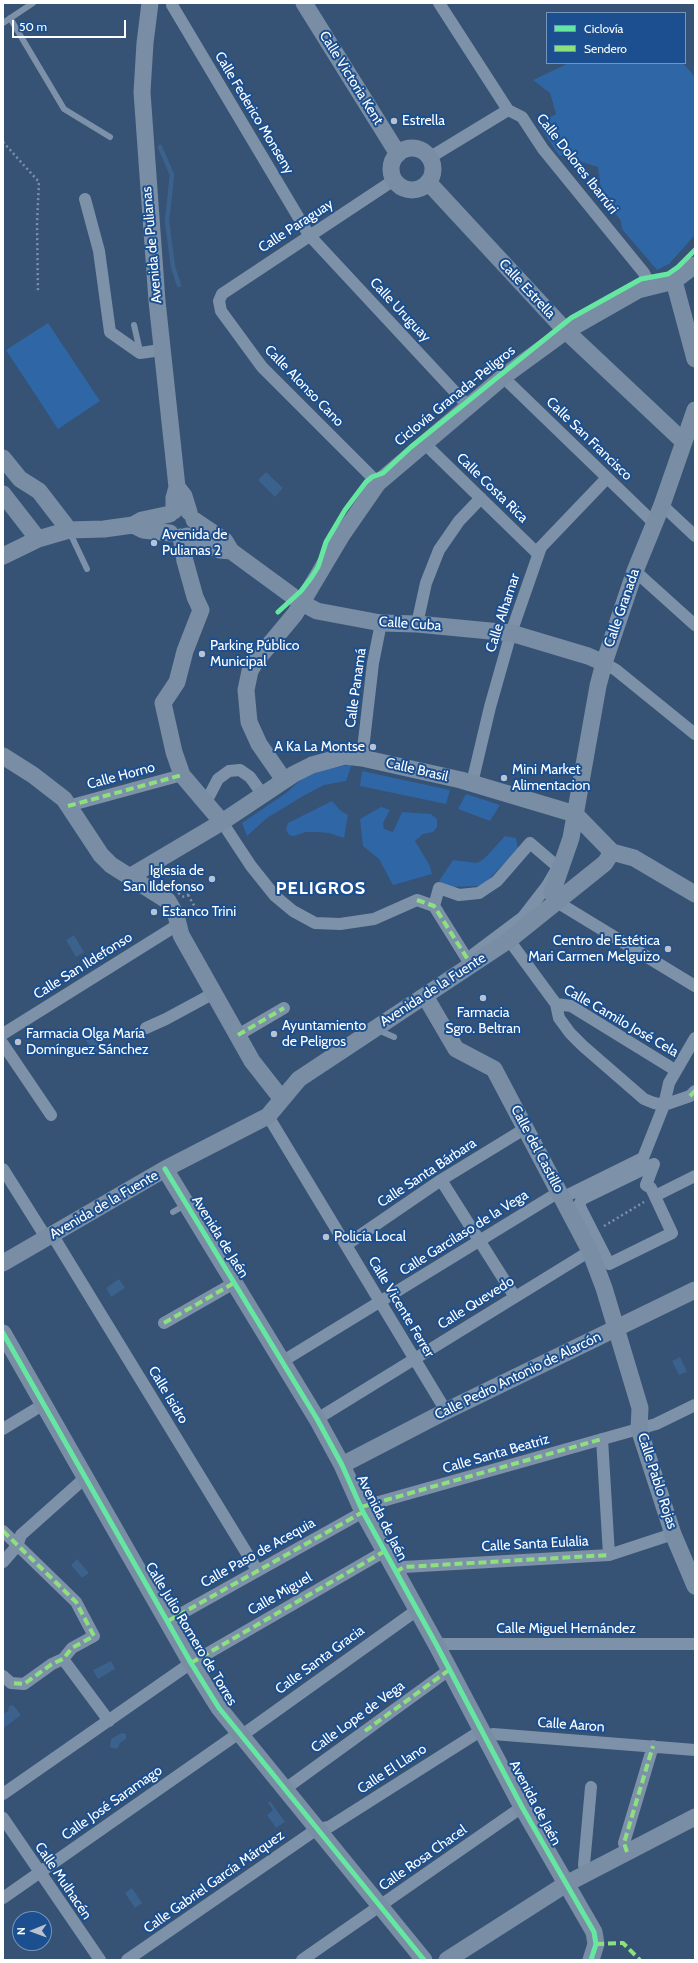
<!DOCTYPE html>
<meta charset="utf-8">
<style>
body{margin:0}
#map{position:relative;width:698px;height:1963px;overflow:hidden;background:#365274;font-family:Cabin,sans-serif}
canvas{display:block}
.frame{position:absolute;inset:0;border:4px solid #fff;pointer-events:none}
.legend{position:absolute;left:546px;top:12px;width:140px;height:52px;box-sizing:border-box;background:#1b4f8f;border:1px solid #7695bc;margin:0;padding:5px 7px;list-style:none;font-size:12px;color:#fff}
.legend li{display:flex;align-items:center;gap:8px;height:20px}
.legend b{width:20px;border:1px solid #7695bc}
.north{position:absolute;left:12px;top:1911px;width:40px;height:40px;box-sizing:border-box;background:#1b4f8f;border:1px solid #7695bc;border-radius:50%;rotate:269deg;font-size:11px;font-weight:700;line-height:16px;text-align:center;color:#fff}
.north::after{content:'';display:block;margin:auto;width:14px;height:18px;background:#b9c2ce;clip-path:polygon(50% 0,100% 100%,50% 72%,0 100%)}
.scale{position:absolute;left:12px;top:20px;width:114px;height:18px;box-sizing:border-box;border:2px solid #fff;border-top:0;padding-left:5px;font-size:12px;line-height:14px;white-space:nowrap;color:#fff;-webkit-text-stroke:3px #1b4f8f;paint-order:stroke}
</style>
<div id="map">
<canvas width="698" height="1963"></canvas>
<div class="frame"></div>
<ul class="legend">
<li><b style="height:5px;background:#66e7a1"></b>Ciclovía</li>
<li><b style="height:5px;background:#8de07e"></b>Sendero</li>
</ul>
<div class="north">N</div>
<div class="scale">50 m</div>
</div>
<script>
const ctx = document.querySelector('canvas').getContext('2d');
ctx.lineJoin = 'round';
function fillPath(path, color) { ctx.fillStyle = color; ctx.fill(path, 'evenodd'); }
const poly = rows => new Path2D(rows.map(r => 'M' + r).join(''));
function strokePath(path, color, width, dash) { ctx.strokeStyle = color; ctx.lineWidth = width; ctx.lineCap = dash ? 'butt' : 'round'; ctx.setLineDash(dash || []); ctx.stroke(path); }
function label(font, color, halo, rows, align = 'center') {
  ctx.font = font + ' Cabin,sans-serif'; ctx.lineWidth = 4; ctx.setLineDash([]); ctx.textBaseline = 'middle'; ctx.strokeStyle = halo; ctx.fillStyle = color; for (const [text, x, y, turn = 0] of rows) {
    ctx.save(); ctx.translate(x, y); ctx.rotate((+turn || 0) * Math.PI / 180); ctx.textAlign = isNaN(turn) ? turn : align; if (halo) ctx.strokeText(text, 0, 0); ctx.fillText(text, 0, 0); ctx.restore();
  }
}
fillPath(poly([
 [569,63,683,63,695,77,695,235,669,264,657,270,622,229,621,221,602,196,598,167,559,155,538,124,556,114,550,93,533,80],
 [48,323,100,401,58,429,6,350],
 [352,764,346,781,324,785,303,796,267,818,247,836,242,823,286,793,305,776,329,769],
 [362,771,450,790,446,804,360,786],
 [466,794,500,805,490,821,458,809],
 [332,801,341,811,348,815,344,838,329,833,317,832,306,832,294,836,289,835,286,829,288,823],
 [381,807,390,810,383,823,384,829,393,832,402,812,431,814,437,819,437,827,433,832,423,834,415,841,430,866,432,874,393,885,379,859,363,846,360,819],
 [505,836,516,838,518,849,482,886,448,887,439,881,453,860,477,863,485,858]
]), '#2f66a5');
fillPath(poly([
 [266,472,283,488,275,497,258,480],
 [74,935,84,952,76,957,66,940],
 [93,1034,102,1049,94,1054,85,1039],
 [119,1279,125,1288,111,1297,106,1288],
 [680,1357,687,1372,679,1375,672,1361],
 [77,1559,89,1573,82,1578,71,1565],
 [111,1661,115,1669,98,1679,93,1670],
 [13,1705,21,1715,4,1728,3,1714,8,1711,9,1706],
 [121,1733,126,1734,126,1739,120,1743,117,1749,110,1747,111,1739],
 [270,1801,285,1822,276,1828,267,1815,273,1810,268,1803],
 [132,1888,142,1903,135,1908,125,1893]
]), '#3b618d');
strokePath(poly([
 [160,147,172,175,167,221,173,267,179,285]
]), '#3b618d', 4.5);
strokePath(poly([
 [3,142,39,182,37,223,38,293],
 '178.5 891a5.5 5.5 0 1 1 11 0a5.5 5.5 0 1 1-11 0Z',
 [188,895,198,912,193,916],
 [604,1226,644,1202]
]), '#7d92a8', 2.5, [2, 3]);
strokePath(poly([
 [10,18,64,109,110,137],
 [3,23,33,3],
 [134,325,140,351],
 [70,533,87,569],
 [378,1030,394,1037],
 [173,1212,185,1205]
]), '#7d92a8', 6);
strokePath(poly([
 [439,3,508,110,522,117,543,149,644,273,650,286],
 [172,5,309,235,468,406],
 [429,158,508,110],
 [85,199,99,251,110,332,140,353,161,350],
 [503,377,654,523],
 [424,443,538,554],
 [378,483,262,367,221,311,219,301,222,294,394,180],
 [662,505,695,536],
 [635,571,695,625],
 [417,624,426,583,439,550,459,521,481,498],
 [604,663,616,670,695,734],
 [362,758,373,663,381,623],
 [472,783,490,707,511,633,541,547,607,478],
 [206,802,218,779,229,771,240,770,250,777,263,795],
 [68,806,182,775],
 [222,822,251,866,275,896,293,911,315,923,340,924,374,919,417,900,434,906,438,912],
 [530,843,558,867,547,886,523,917,467,959,434,906,439,888,459,895,479,893,497,881,530,843],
 [557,902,695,986],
 [509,940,556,1004,571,1006,675,1070],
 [556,1004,559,1018,570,1033,583,1046,644,1099,654,1103,664,1105,690,1096,695,1091],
 [146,1028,166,1019,214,993],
 [3,1034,179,924],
 [238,1035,284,1008],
 [3,1044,51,1115],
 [268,1116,446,1411],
 [654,1164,646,1185,651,1188,672,1233,609,1264,579,1205,582,1199,654,1164],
 [3,1169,47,1239],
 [441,1180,515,1297],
 [655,1196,695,1176],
 [562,1198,643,1158,664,1105,669,1083,695,1038],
 [53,1236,257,1570],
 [346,1245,441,1180,526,1128],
 [164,1323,234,1283],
 [283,1361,559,1192],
 [317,1419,590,1251],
 [3,1429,44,1404],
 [602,1439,609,1555],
 [361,1507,656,1424,695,1405],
 [3,1531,76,1602,94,1636,72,1648,63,1659,52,1664,24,1684,11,1683,3,1676],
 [3,1562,17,1546,21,1535,86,1477],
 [396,1572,404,1567,609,1555,673,1534],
 [168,1621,363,1512],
 [436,1644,695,1644],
 [63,1659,109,1721],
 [241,1736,417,1610],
 [486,1738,493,1734,695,1750],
 [285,1789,449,1670],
 [3,1794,191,1663,385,1551],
 [3,1818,100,1960],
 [627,1852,624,1843,653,1746],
 [588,1873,584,1865,591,1787],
 [3,1898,239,1733],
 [127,1960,317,1829,329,1827,482,1730],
 [302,1960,522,1807]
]), '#7d92a8', 12);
strokePath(poly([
 [150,3,145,43,142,92,157,301,177,487,174,498,174,511],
 [304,3,398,154],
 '391 169a21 21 0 1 1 42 0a21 21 0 1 1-42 0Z',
 [428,182,566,331,684,442],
 [674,281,695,359],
 [3,458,20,479,39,491,69,530],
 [177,487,184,496,189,512],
 [3,494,38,539],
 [194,520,225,541,231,551,302,603,317,611,381,623,417,624,511,633,588,656,604,663],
 [133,525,143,530,170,533],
 [187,536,220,550,231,551],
 [181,537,185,561,195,597,201,610,185,651,177,682,163,703,174,752,182,775,222,822],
 [3,556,38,539,69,530,104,529,133,525,142,520,170,514],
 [3,756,33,775,64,799,101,855,111,865,168,901,176,915,181,935,252,1061,281,1098],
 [284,780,259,744,249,722,246,690,250,671,255,662,295,614,342,535,378,483,503,377,566,331,638,290,674,281,695,265],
 [131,876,222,822,294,774,312,765,345,756,362,758,461,780,575,814,612,852,634,858,695,894],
 [557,902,552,893,571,838,598,686,604,663,635,571,662,505,695,410],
 [425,996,456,1049,494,1069,590,1251,604,1288,640,1408,639,1429,673,1534,695,1586],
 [165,1169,317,1419,342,1465,363,1512,436,1644,522,1807,594,1932,596,1944,591,1960],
 [3,1263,165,1169,268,1116,299,1079,509,940,605,863,612,852],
 [3,1333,191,1663,219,1708,424,1960],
 [342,1465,446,1411,695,1290],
 [447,1960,566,1884,695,1817]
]), '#798da4', 17);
strokePath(poly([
 [68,806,182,775],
 [417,900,434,906,472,966],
 [238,1035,284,1008],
 [690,1096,695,1091],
 [164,1323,234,1283],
 [361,1507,602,1439],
 [3,1531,76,1602,94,1636,72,1648,63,1659,52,1664,24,1684,11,1683],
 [396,1572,404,1567,609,1555],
 [168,1621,363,1512],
 [191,1663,385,1551],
 [365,1731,449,1670],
 [627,1852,624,1843,653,1746],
 [596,1944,623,1943,640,1960]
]), '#8de07e', 4, [8, 4]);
strokePath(poly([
 [278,612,301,591,311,578,318,567,326,542,345,510,366,482,372,477,383,473,411,447,571,318,641,279,668,274,678,267,695,250],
 [165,1169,317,1419,342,1465,363,1512,436,1644,522,1807,594,1932,596,1944,591,1960],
 [3,1333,191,1663,219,1708,424,1960]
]), '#66e7a1', 5);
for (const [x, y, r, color] of [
 [394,121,4,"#b9c2ce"],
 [154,543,4,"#b9c2ce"],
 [202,654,4,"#b9c2ce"],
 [373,747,4,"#b9c2ce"],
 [504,778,4,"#b9c2ce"],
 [212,879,4,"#b9c2ce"],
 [154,912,4,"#b9c2ce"],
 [668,949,4,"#b9c2ce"],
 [483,998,4,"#b9c2ce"],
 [274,1034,4,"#b9c2ce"],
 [18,1042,4,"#b9c2ce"],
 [326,1237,4,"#b9c2ce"]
]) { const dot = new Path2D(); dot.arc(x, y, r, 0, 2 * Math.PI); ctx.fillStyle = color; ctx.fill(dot); strokePath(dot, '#1b4f8f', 1.5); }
label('14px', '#fff', '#1b4f8f', [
 ["Calle Victoria Kent",351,78,58],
 ["Calle Federico Monseny",254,113,59],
 ["Calle Dolores Ibarrúri",577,164,52],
 ["Calle Paraguay",296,226,-33],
 ["Avenida de Pulianas",152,245,-95],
 ["Calle Estrella",527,289,47],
 ["Calle Uruguay",400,310,47],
 ["Calle Alonso Cano",304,386,46],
 ["Ciclovía Granada-Peligros",455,396,-39],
 ["Calle San Francisco",589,439,44],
 ["Calle Costa Rica",492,488,44],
 ["Calle Granada",622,608,-71],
 ["Calle Alhamar",503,613,-72],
 ["Calle Cuba",410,624,4],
 ["Calle Panamá",356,688,-82],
 ["Calle Brasil",417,770,13],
 ["Calle Horno",121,776,-15],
 ["Calle San Ildefonso",83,966,-32],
 ["Avenida de la Fuente",433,990,-33],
 ["Calle Camilo José Cela",621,1021,30],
 ["Calle del Castillo",537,1149,62],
 ["Calle Santa Bárbara",427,1173,-33],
 ["Avenida de la Fuente",104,1205,-30],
 ["Calle Garcilaso de la Vega",464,1233,-32],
 ["Avenida de Jaén",220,1237,58],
 ["Calle Quevedo",476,1303,-32],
 ["Calle Vicente Ferrer",401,1307,59],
 ["Calle Pedro Antonio de Alarcón",518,1376,-26],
 ["Calle Isidro",168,1395,59],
 ["Calle Santa Beatriz",496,1454,-16],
 ["Calle Pablo Rojas",657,1481,72],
 ["Avenida de Jaén",382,1518,63],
 ["Calle Santa Eulalia",535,1544,-3],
 ["Calle Paso de Acequia",258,1553,-29],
 ["Calle Miguel",280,1594,-30],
 ["Calle Miguel Hernández",566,1629],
 ["Calle Julio Romero de Torres",191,1634,59],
 ["Calle Santa Gracia",320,1660,-36],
 ["Calle Lope de Vega",358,1717,-36],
 ["Calle Aaron",571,1725,4],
 ["Calle El Llano",392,1769,-33],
 ["Calle José Saramago",112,1803,-35],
 ["Avenida de Jaén",535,1803,62],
 ["Calle Rosa Chacel",423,1858,-35],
 ["Calle Mulhacén",63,1881,56],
 ["Calle Gabriel García Márquez",214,1882,-35]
]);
label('14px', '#fff', '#1b4f8f', [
 ["Estrella",402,121],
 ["Avenida de",162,535],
 ["Pulianas 2",162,551],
 ["Parking Público",210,646],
 ["Municipal",210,662],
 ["A Ka La Montse",365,747,"right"],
 ["Mini Market",512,770],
 ["Alimentacion",512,786],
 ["Iglesia de",204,871,"right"],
 ["San Ildefonso",204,887,"right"],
 ["Estanco Trini",162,912],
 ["Centro de Estética",660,941,"right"],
 ["Mari Carmen Melguizo",660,957,"right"],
 ["Farmacia",483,1013,"center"],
 ["Sgro. Beltran",483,1029,"center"],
 ["Ayuntamiento",282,1026],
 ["de Peligros",282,1042],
 ["Farmacia Olga María",26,1034],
 ["Domínguez Sánchez",26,1050],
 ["Policía Local",334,1237]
], 'left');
ctx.letterSpacing = '1px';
label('bold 18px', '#fff', '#1b4f8f', [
 ["PELIGROS",321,889]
]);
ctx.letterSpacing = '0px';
</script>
